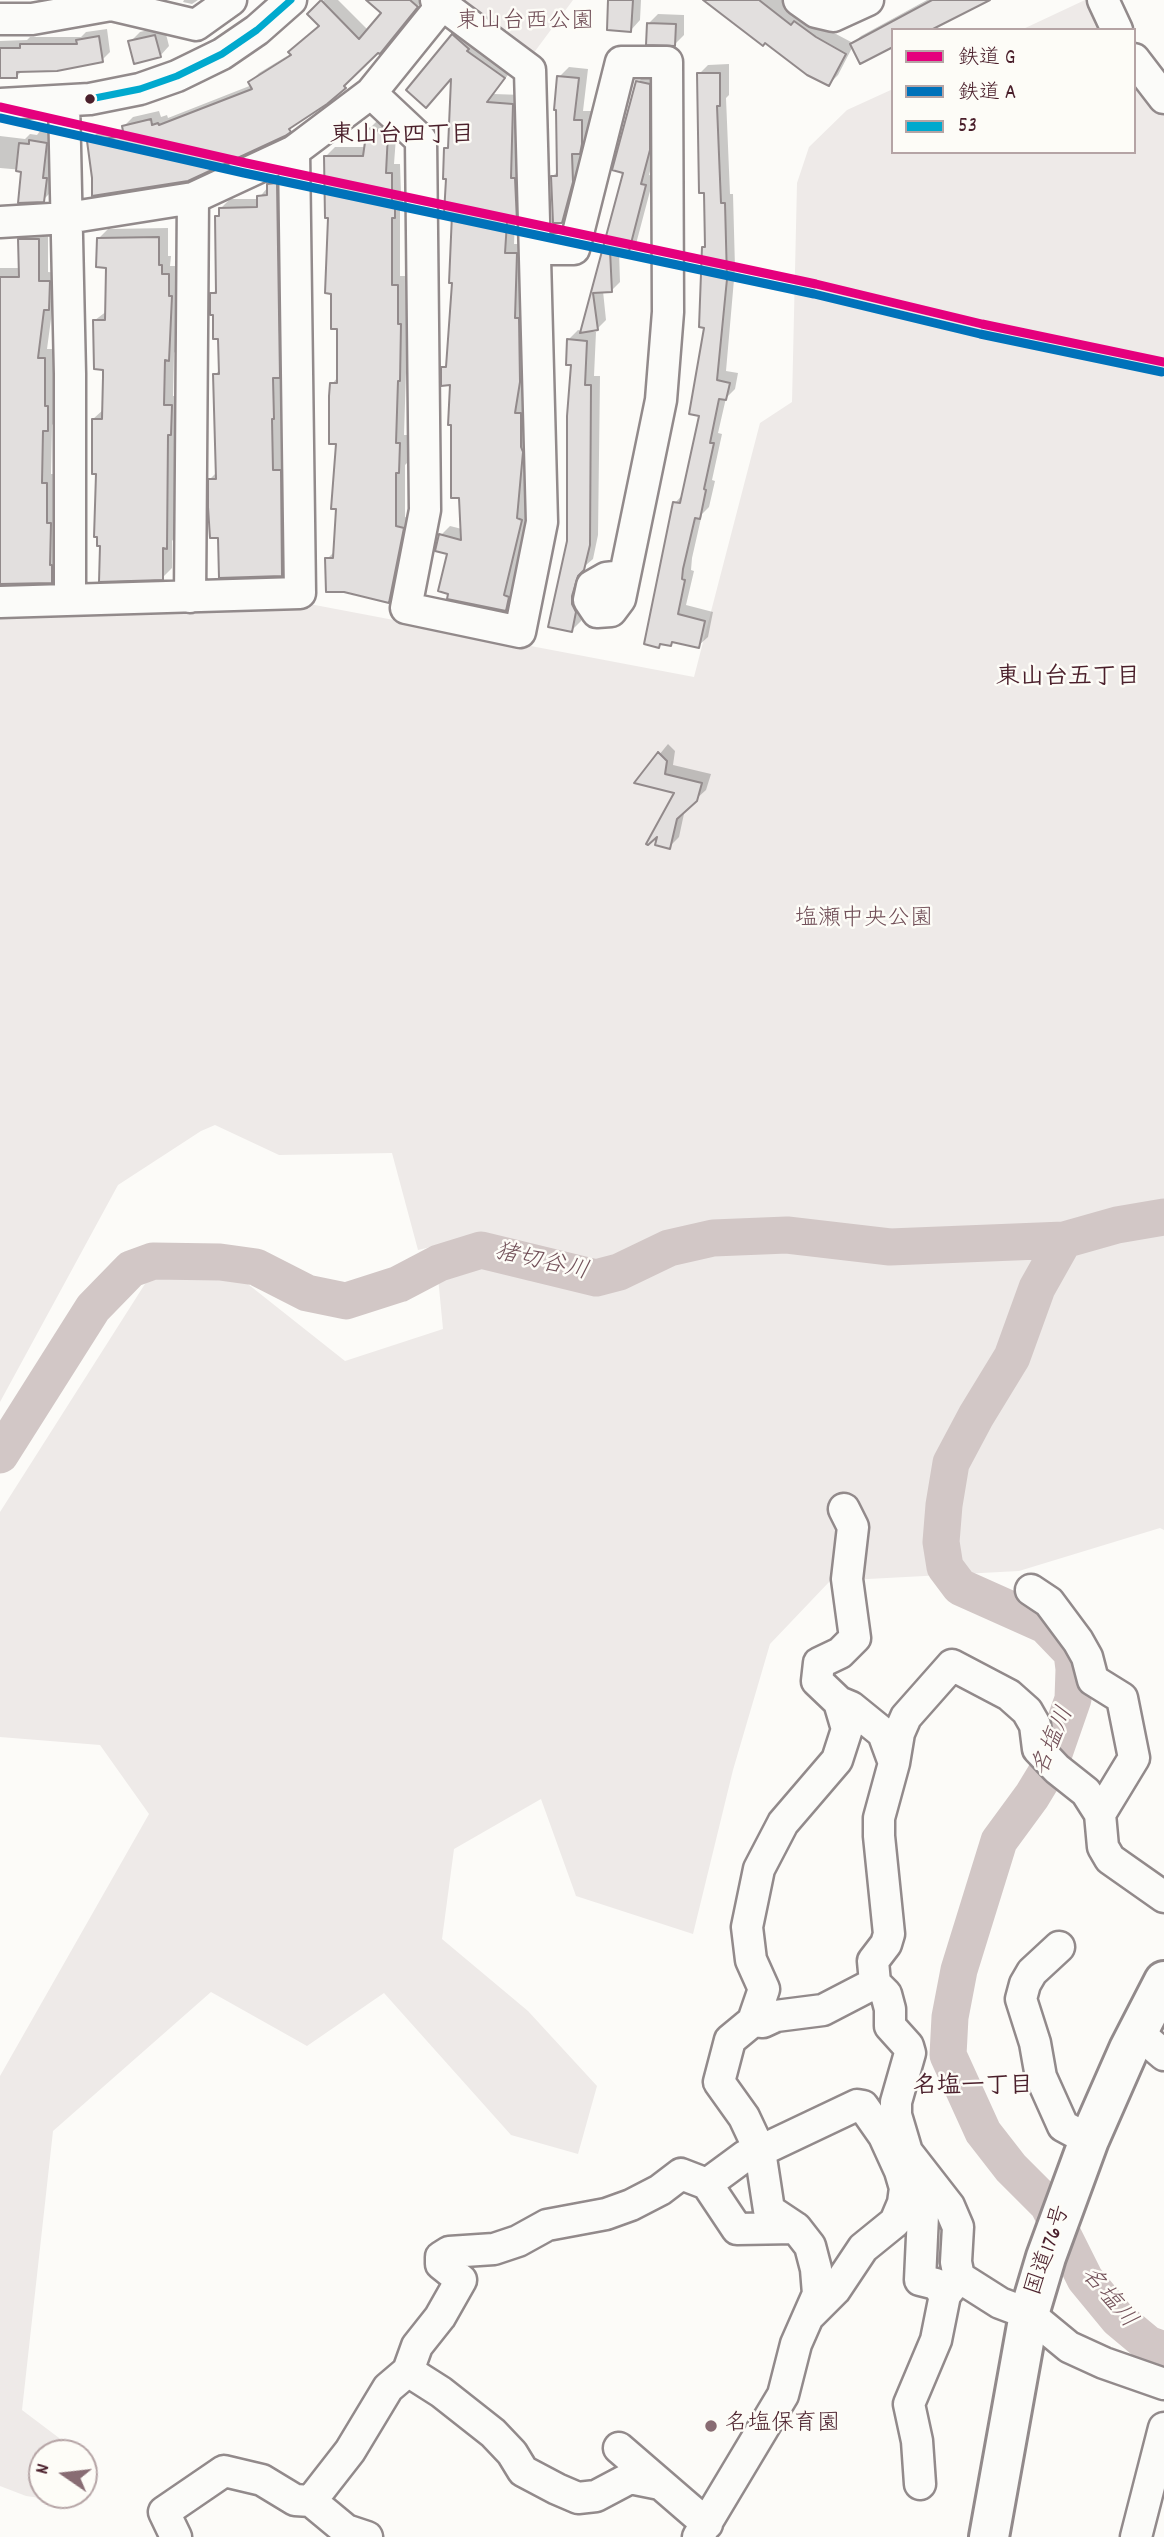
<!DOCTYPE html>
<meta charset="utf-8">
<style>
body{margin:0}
#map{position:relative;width:1164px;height:2537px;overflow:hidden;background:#fcfbf8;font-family:Dekko,"Klee One",sans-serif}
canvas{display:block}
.legend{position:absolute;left:891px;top:28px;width:245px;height:126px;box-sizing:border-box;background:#fdfcf7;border:2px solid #b5a4a5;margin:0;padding:9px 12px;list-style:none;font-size:21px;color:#4a1f2b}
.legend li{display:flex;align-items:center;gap:14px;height:35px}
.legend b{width:35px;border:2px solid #b5a4a5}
.north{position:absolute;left:28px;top:2439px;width:70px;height:70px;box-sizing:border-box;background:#fdfcf7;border:2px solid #b5a4a5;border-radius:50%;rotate:284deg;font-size:19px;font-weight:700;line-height:28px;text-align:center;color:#4a1f2b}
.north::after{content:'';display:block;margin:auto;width:24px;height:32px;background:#886c73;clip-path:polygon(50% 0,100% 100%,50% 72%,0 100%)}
</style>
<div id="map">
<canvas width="1164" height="2537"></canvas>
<ul class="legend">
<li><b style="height:9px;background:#e5007d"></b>鉄道 G</li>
<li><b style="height:9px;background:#0072ba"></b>鉄道 A</li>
<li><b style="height:9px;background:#00a9ce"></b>53</li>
</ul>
<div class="north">N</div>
</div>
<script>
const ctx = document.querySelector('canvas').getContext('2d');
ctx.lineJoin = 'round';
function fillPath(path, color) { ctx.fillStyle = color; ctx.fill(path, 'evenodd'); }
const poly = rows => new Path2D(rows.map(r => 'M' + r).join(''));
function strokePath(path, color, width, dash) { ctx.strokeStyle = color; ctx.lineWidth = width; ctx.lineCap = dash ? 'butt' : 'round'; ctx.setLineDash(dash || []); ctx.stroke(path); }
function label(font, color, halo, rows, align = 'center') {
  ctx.font = font + ' Dekko,"Klee One",sans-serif'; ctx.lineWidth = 5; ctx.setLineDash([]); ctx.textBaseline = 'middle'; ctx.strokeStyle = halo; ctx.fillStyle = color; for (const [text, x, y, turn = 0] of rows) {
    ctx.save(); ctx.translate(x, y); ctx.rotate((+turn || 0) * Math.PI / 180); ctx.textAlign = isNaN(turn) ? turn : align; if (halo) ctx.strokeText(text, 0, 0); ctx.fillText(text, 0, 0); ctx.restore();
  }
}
fillPath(poly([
 [453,0,573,0,530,58],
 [1085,0,1095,0,1111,30,1021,30],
 [1134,75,1143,91,1164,115,1164,1530,1160,1528,1019,1571,830,1581,770,1644,733,1770,693,1934,576,1896,541,1799,454,1849,442,1939,528,2011,597,2086,578,2154,511,2135,384,1993,307,2046,211,1992,53,2131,22,2410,79,2453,42,2453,42,2495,82,2495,82,2504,26,2496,0,2486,0,2076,149,1814,100,1745,0,1737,0,1512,150,1276,244,1281,345,1361,443,1329,435,1246,418,1250,392,1153,279,1155,215,1125,201,1131,118,1185,0,1402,0,609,299,602,694,677,760,423,792,402,797,183,809,147,847,110,893,89,893,152,1134,152]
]), '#eeeae8');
fillPath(poly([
 [184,0,198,0,192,4,183,2],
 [324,0,338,0,369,31,383,13,368,0,423,0,389,43,352,75,354,77,345,86,289,130,89,141,98,132,125,129,124,126,133,117,159,111,161,117,167,115,168,118,252,85,250,82,259,73,292,53,320,26,309,14],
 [610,0,641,0,640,20,631,30],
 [706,0,782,0,802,16,853,43,861,36,927,0,986,0,893,30,853,46,838,75,829,84],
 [658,14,684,15,684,35,675,44,648,24],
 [164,26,169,46,160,56,130,42,140,32],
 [462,26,513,68,494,94,522,95,525,211,515,222,514,244,526,244,529,371,523,404,530,404,531,442,526,509,531,510,512,586,518,588,515,600,506,609,449,553,441,535,450,526,462,529,452,384,443,368,448,362,454,281,453,212,446,149,450,146,453,35],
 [107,29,110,52,102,60,23,70,16,77,0,77,0,41,27,40,30,37,81,37,86,32],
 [729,64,729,95,726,98,730,194,733,194,735,268,726,371,738,373,735,389,726,398,718,433,722,434,712,480,715,481,709,507,702,514,692,558,691,570,694,571,686,605,713,612,708,637,698,646,674,641,670,645,661,643,658,646,675,503,684,493,701,415,706,326,704,248,706,245,699,74,708,65],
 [569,67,588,69,583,111,591,111,591,133,589,142,581,150,582,171,571,212,562,221,553,176,559,170,559,77],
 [647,73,658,75,658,140,649,175,654,176,636,244,627,253,619,251,620,282,611,291,603,291,606,320,597,329,587,331,596,332,594,376,600,376,598,535,593,559,586,565,581,586,585,602,581,621,571,631,569,541,573,364,568,340,578,330,582,331,625,171,638,82],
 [378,120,397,124,394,164,400,164,401,194,403,194,403,207,400,210,400,276,407,276,407,315,409,315,409,370,406,372,404,435,408,435,408,462,405,465,405,517,412,519,398,592,389,601,327,559,336,550,338,442,332,384,338,377,339,327,326,156,335,147,366,147,369,129],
 [40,131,56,133,53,190,43,200,23,170,0,168,0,136,25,139,30,134,37,135],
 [278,175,286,175,288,367,282,373,281,461,290,461,291,565,282,574,220,536,210,479,217,472,215,375,220,369,220,337,212,294,218,288,217,217,220,213,220,209,230,199,258,199],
 [168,228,168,256,171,256,170,266,178,266,177,287,180,287,177,349,174,353,173,396,180,396,177,427,175,537,172,541,172,568,162,578,101,544,93,419,104,409,105,377,95,320,107,311,107,266,99,238,108,229],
 [30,230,48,230,48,272,59,273,57,299,53,304,47,349,54,349,54,398,57,398,57,420,52,425,51,474,56,474,61,572,52,581,0,583,0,268,20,268,20,240],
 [668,744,675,751,673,765,711,774,706,790,685,809,679,837,669,847,676,792,637,782]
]), '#0003');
strokePath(poly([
 [1064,1240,1037,1288,1012,1357,976,1416,951,1463,944,1505,941,1542,945,1567,960,1587,1045,1625,1072,1653,1074,1669,1073,1699,1049,1768,1032,1796,999,1841,959,1970,950,2017,948,2055,983,2132,1011,2168,1048,2205,1085,2279,1118,2319,1148,2344,1164,2350],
 [0,1455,93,1308,131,1269,153,1261,220,1262,256,1267,307,1293,346,1301,399,1284,439,1263,481,1250,596,1278,619,1272,669,1248,713,1238,787,1235,890,1247,1064,1240,1117,1225,1164,1217]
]), '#d2c7c6', 37);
const building = poly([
 [321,0,359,39,381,13,366,0,410,0,418,7,380,54,378,53,344,86,346,88,327,104,289,129,291,132,285,136,188,181,92,196,92,178,87,141,124,136,122,126,151,119,152,125,158,123,159,125,252,89,248,82,291,55,288,52,319,26,307,14,321,0],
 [608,0,633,0,631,32,607,30,608,0],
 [703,0,759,0,791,25,794,21,816,37,846,54,829,86,807,75,765,43,763,46,703,0],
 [932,0,990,0,931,30,893,30,893,47,860,64,850,44,932,0],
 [647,23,676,24,675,46,646,45,647,23],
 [452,34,469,49,467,51,505,78,487,102,513,104,511,178,515,178,517,222,507,222,505,253,517,253,515,318,519,318,520,382,515,413,521,413,521,447,523,452,517,518,522,520,504,595,509,597,506,611,447,599,448,594,438,591,447,554,435,551,439,534,461,540,459,498,451,498,451,425,448,425,450,385,441,386,441,367,446,367,452,283,449,283,452,214,444,214,446,179,443,179,444,148,448,148,451,79,426,108,406,90,452,34],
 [155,35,161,57,134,64,128,41,155,35],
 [99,36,103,62,57,71,17,72,17,78,0,78,0,48,20,48,20,44,77,44,76,40,99,36],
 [697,73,720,73,720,106,717,106,721,203,725,203,727,279,717,380,730,383,726,400,719,399,710,443,714,443,704,489,706,490,700,519,695,518,683,569,682,579,685,580,678,614,705,621,699,648,672,642,671,646,660,644,659,648,644,644,673,502,680,503,699,416,689,414,704,328,699,327,702,247,705,247,704,193,699,193,697,73],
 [557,76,579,78,574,120,582,120,582,144,580,154,572,154,573,182,562,223,553,223,551,176,557,176,556,110,554,110,557,76],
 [636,81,650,84,650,150,641,184,646,185,628,255,610,250,612,292,593,293,598,330,580,333,623,173,612,170,636,81],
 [367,128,388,133,386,173,392,173,392,203,395,203,395,218,392,218,392,285,398,285,398,324,401,324,400,381,398,381,396,443,400,443,399,473,396,473,396,526,404,528,389,603,344,592,326,592,325,558,333,558,336,509,331,509,336,444,329,444,329,396,330,383,337,383,337,329,331,329,331,294,325,293,328,218,325,218,324,156,363,156,367,128],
 [29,140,47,143,43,178,47,178,44,202,18,203,21,172,16,171,19,143,29,144,29,140],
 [277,183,280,378,273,378,274,419,272,419,273,470,281,470,282,576,219,578,218,538,210,538,208,507,208,479,216,479,213,374,219,374,218,339,213,339,213,315,210,315,210,293,216,293,215,216,219,216,219,208,257,207,257,196,267,195,267,184,277,183],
 [159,237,159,265,162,265,162,274,169,274,169,296,172,296,169,361,165,360,164,405,172,405,171,435,168,435,167,549,163,548,163,580,99,582,100,546,97,546,97,537,94,537,96,474,92,474,92,419,102,419,103,377,103,370,94,369,93,320,105,320,106,268,96,267,97,238,159,237],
 [18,239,39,239,39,281,50,281,49,310,44,310,38,358,45,358,45,406,48,406,48,431,43,431,42,483,47,483,47,523,51,523,50,565,52,565,52,583,0,584,0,277,19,277,18,239],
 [567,339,587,341,585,385,591,385,590,545,584,570,578,576,572,596,572,604,576,612,572,632,548,627,567,541,567,416,571,365,566,365,567,339],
 [658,752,667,761,665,774,702,783,697,801,677,819,670,849,655,845,657,837,648,845,646,844,674,793,634,783,658,752]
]);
fillPath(building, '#e2dfde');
strokePath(building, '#928a8b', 2);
const minor = poly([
 [799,0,816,12,833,16,868,0],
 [1103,0,1117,30],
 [0,19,32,19,111,5,196,25,231,0],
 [1134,59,1164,98],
 [371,93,421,140,425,510,406,608,520,632,542,522,530,70,436,0],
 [64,101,70,374,70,600],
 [0,104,90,99,140,89,177,76,222,54,257,30,291,0],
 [0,222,67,218,193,198,294,151,371,93,442,5],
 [535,249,574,249,621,62,667,62,668,312,661,400,620,599,611,611,597,612,589,600,592,586,606,578,624,576],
 [190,597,193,198],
 [0,602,300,593,294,151],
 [1031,1590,1049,1602,1078,1641,1087,1657,1093,1680,1122,1698,1134,1758,1100,1814,1103,1847,1110,1859,1164,1897],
 [839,1702,851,1707,883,1733,894,1763],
 [1100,1814,1086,1792,1057,1769,1038,1749,1035,1725,1027,1711,1009,1695,952,1665,906,1717,899,1733,894,1763,879,1818,879,1836,889,1934,886,1944,873,1961,875,1983,886,1994,890,2009,890,2026,908,2046,910,2053,896,2102,896,2115,907,2152,949,2206,958,2227,956,2262,959,2277,1000,2303,1029,2314,1069,2347,1104,2363,1164,2384],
 [1059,1947,1032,1972,1025,1984,1021,1999,1035,2043,1041,2077,1063,2126,1089,2140],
 [753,2021,763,2022,776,2016,823,2010,875,1983],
 [1137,2032,1164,2055],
 [707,2184,745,2156,760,2151,857,2105,863,2106,884,2136,900,2171,920,2192,923,2215,920,2280,936,2284,945,2295],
 [810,2315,835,2290,863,2248,895,2222,903,2203,905,2188,900,2171],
 [408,2371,441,2392,493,2433,512,2453,523,2471,557,2489,578,2498,596,2496,630,2478,660,2484],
 [619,2448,707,2524],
 [920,2484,917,2441,909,2404,936,2340,945,2295,956,2281],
 [311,2501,350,2451,388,2388,408,2371,417,2346,440,2317,461,2280,441,2264,441,2257,449,2252,494,2249,518,2241,547,2225,606,2214,631,2205,660,2190,681,2174,707,2184,737,2229,796,2228],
 [176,2537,164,2512,224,2471,262,2480,295,2500,311,2501,346,2530,367,2537],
 [698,2537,783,2395,796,2344,818,2294,816,2269,810,2246,796,2228,769,2210,760,2151,744,2117,719,2082,730,2040,753,2021,764,1989,751,1960,747,1927,759,1869,783,1823,837,1760,847,1729,839,1702,817,1681,819,1663,840,1653,855,1638,847,1579,853,1527,844,1509],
 [1136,2537,1164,2428]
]);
const highway = poly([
 [989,2537,1029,2314,1046,2257,1089,2140,1129,2049,1164,1981]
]);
strokePath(minor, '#928a8b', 35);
strokePath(highway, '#928a8b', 44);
strokePath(minor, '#fbfbf9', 30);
strokePath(highway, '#fbfbf9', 38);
strokePath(poly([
 [90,99,140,89,177,76,222,54,257,30,291,0]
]), '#00a9ce', 7);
strokePath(poly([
 [0,107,246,163,816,284,982,324,1164,362]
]), '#e5007d', 9);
strokePath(poly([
 [0,118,244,173,814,294,980,334,1162,372]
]), '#0072ba', 9);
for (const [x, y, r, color] of [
 [90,99,6,"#4a1f2b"],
 [711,2426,7,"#886c73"]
]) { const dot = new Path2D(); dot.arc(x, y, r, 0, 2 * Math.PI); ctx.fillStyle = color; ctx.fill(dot); strokePath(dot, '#fdfcf7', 2.5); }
label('23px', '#704e57', '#fdfcf7', [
 ["東山台西公園",525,24],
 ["塩瀬中央公園",864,921]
]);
label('23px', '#4a1f2b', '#fdfcf7', [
 ["国道176号",1050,2251,-71]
]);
label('23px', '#4a1f2b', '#fdfcf7', [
 ["名塩保育園",725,2426]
], 'left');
label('bold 24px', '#4a1f2b', '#fdfcf7', [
 ["東山台四丁目",402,138],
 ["東山台五丁目",1068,680],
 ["名塩一丁目",973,2089]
]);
label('italic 24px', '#73525a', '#fdfcf7', [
 ["猪切谷川",541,1264,13],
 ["名塩川",1055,1742,-67],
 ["名塩川",1107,2299,50]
]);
</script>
